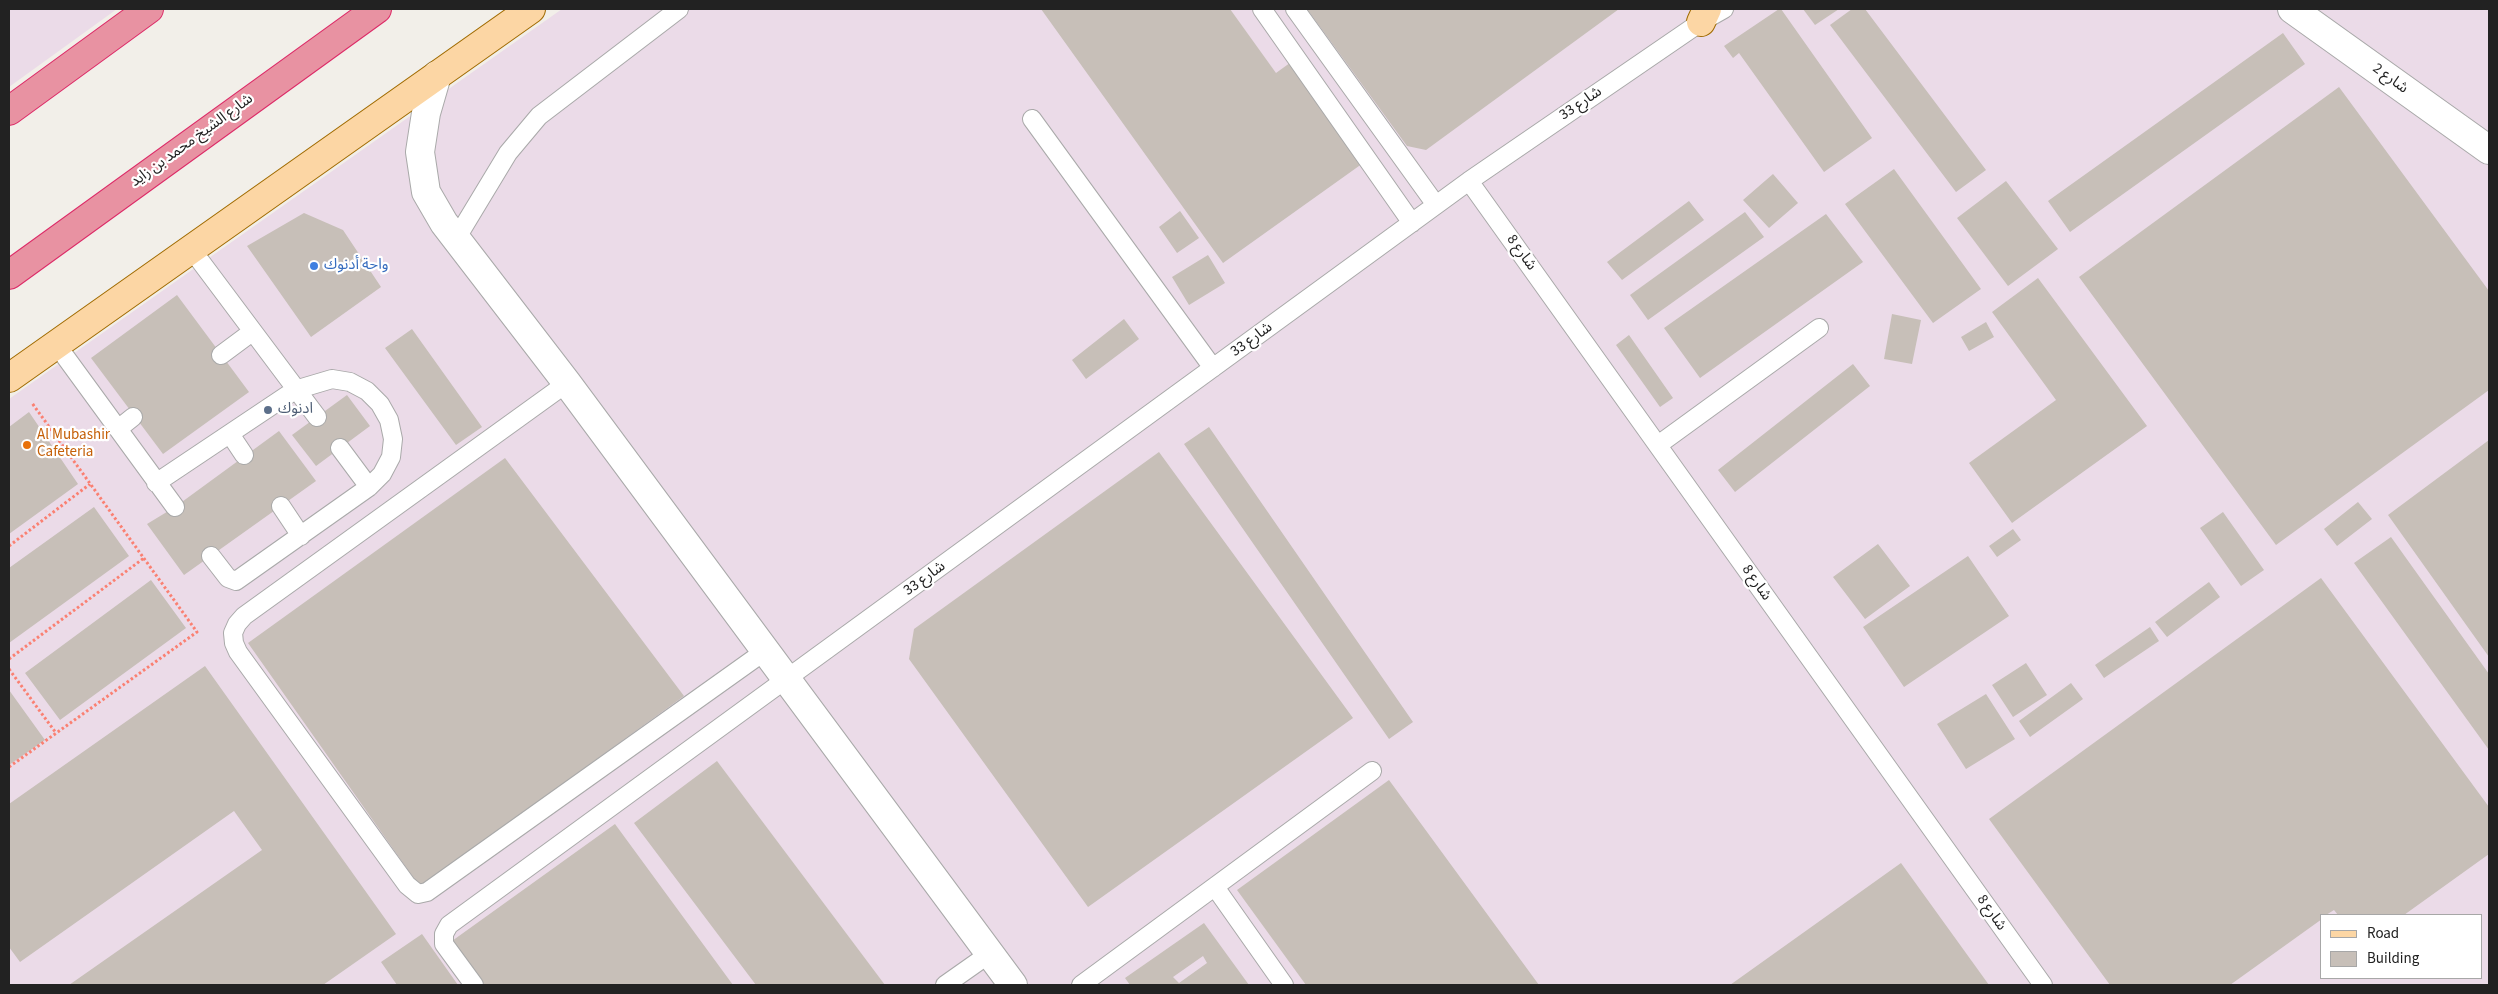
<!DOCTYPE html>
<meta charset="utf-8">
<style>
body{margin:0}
#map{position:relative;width:2498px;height:994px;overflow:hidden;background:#f2efe9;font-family:"Source Sans 3",sans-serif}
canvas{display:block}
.frame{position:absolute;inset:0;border:10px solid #222;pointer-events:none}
.legend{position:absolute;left:2320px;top:914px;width:162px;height:65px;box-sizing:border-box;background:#fff;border:1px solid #a7a7a7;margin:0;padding:6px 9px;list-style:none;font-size:15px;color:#222}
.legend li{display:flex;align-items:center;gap:10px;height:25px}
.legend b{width:25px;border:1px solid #a7a7a7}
</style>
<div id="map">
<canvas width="2498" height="994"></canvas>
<div class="frame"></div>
<ul class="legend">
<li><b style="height:6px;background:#fcd6a4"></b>Road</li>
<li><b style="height:14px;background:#c7bfb8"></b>Building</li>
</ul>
</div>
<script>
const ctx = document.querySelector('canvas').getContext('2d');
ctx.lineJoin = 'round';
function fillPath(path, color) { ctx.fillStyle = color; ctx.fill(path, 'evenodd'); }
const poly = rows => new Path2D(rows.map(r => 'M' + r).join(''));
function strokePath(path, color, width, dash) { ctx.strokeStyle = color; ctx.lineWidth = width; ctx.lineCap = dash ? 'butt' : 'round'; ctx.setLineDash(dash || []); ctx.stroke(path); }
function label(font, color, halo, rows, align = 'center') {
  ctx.font = font + ' "Source Sans 3","Noto Sans Arabic",sans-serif'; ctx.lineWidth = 4.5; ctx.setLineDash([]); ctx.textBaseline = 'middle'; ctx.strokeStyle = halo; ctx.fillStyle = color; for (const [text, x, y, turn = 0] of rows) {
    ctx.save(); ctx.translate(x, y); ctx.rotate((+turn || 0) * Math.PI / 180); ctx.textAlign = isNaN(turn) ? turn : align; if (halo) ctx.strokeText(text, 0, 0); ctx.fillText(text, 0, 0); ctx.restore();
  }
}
fillPath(poly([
 [9,9,117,9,9,87],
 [562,9,2489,9,2489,985,9,985,9,399],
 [2322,915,2482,915,2482,978,2322,978]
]), '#ebdbe8');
fillPath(poly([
 [1041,9,1230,9,1276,73,1294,60,1366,161,1223,263],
 [1307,9,1619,9,1426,150,1407,146],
 [1779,9,1781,9,1872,138,1824,172,1739,53,1733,58,1724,46],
 [1803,9,1839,9,1815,25],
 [1852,9,1865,9,1986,170,1956,192,1830,25],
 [2283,33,2305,64,2070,232,2048,201],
 [2339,87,2489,291,2489,390,2276,545,2079,277],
 [1894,169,1981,289,1933,323,1845,204],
 [1773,174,1798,203,1769,228,1743,200],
 [2006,181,2058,249,2008,286,1957,218],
 [1689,201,1704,220,1622,280,1607,262],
 [1180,211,1199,238,1177,253,1159,227],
 [1745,212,1764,237,1648,320,1630,295],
 [304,213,343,230,381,287,311,337,247,246],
 [1826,214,1863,262,1700,378,1664,328],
 [1208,255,1225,283,1189,305,1172,277],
 [2038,278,2147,426,2012,523,1969,463,2056,400,1992,312],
 [177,295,249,392,163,454,91,358],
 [1892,314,1921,320,1912,364,1884,359],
 [1124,319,1139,339,1086,379,1072,360],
 [1986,322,1994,337,1969,351,1961,337],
 [412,329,482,427,456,445,385,348],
 [1629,335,1673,398,1660,407,1616,345],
 [1853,364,1870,386,1735,492,1718,470],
 [347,395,370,426,316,466,292,435],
 [29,412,78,484,9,534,9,427],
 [1209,427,1413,722,1389,739,1184,444],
 [279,431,316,481,184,575,147,524,175,507],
 [2489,440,2489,657,2388,515],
 [1159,452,1353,718,1088,907,909,659,914,629],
 [505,458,684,696,420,887,248,643],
 [2358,502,2372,519,2337,546,2324,529],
 [94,507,129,556,9,643,9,568],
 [2223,512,2264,570,2241,586,2200,528],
 [2013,529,2021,540,1997,557,1989,546],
 [2391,537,2489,674,2489,750,2354,563],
 [1878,544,1910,586,1865,619,1833,577],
 [1968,556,2009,616,1904,687,1863,627],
 [2321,578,2489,807,2489,854,2404,915,2338,915,2334,910,2326,915,2322,915,2322,919,2230,985,2110,985,1989,819],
 [151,580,186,628,60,720,25,673],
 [2209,582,2220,597,2167,637,2155,622],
 [2150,627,2159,641,2104,678,2095,665],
 [2026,663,2047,695,2013,717,1992,685],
 [205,666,396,934,323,985,69,985,262,850,234,811,20,962,9,947,9,804],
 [2071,683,2083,699,2030,737,2019,721],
 [9,690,45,740,9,765],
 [1986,694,2015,739,1966,769,1937,724],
 [717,761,885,985,756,985,634,823],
 [1389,780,1539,985,1306,985,1237,890],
 [615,824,733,985,485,985,452,941],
 [1901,863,1989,985,1730,985],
 [1204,923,1249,985,1130,985,1125,978],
 [1203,956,1207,963,1179,983,1173,977],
 [422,934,458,985,397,985,381,962]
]), '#c7bfb8');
const lane = poly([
 [1262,9,1412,223],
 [1295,9,1436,205],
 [1032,119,1213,368],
 [1469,181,2043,985],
 [456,239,508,153,539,116,679,9],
 [192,250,317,417],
 [56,344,175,507],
 [221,355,252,332],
 [567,383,244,616,237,624,233,633,234,643,238,652,407,885,418,894,427,892,765,651],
 [118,429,133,417],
 [230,434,244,455],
 [1658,445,1819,328],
 [340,448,369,487],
 [156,483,295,390,332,379,350,382,367,391,380,404,389,420,393,439,391,457,382,474,369,487,236,581,228,578,211,556],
 [281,506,301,536],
 [1215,887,1284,985],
 [474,985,444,944,444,934,449,925,1469,181,1701,22,1724,9],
 [945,985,989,954],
 [1081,985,1372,771]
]);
const street = poly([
 [2292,9,2489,150],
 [437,75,426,113,420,152,426,192,444,223,567,383,1013,985]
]);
const primary = poly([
 [1701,22,1707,9],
 [9,378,531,9]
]);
const highway = poly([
 [9,111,149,9],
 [9,275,377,9]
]);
strokePath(lane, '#a9a9a9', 20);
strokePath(street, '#a9a9a9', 30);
strokePath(primary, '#a06b00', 30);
strokePath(highway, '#dc2a67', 30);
strokePath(poly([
 [9,546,90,484],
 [9,659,144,558],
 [9,669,56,733],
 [9,767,197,632,32,403]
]), '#fa8072', 3, [2.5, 2.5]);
strokePath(lane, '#fff', 18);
strokePath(street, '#fff', 28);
strokePath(primary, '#fcd6a4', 28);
strokePath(highway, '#e892a2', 28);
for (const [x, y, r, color] of [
 [314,266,5,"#3f7fe0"],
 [268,410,5,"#5c6f8a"],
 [27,445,5,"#e8710a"]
]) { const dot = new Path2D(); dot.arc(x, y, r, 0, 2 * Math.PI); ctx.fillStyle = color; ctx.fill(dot); strokePath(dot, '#fff', 2); }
label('15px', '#222', '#fff', [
 ["شارع 2",2390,79,36],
 ["شارع 33",1581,104,-34],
 ["شارع الشيخ محمد بن زايد",192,141,-36],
 ["شارع 8",1521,253,54],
 ["شارع 33",1252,340,-36],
 ["شارع 33",925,579,-36],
 ["شارع 8",1756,583,55],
 ["شارع 8",1991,913,55]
]);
label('15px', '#366cbe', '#fff', [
 ["واحة أدنوك",324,266]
], 'left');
label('15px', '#4e5e75', '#fff', [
 ["ادنوك",278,410]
], 'left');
label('15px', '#c56008', '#fff', [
 ["Al Mubashir",37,436],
 ["Cafeteria",37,453]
], 'left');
</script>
